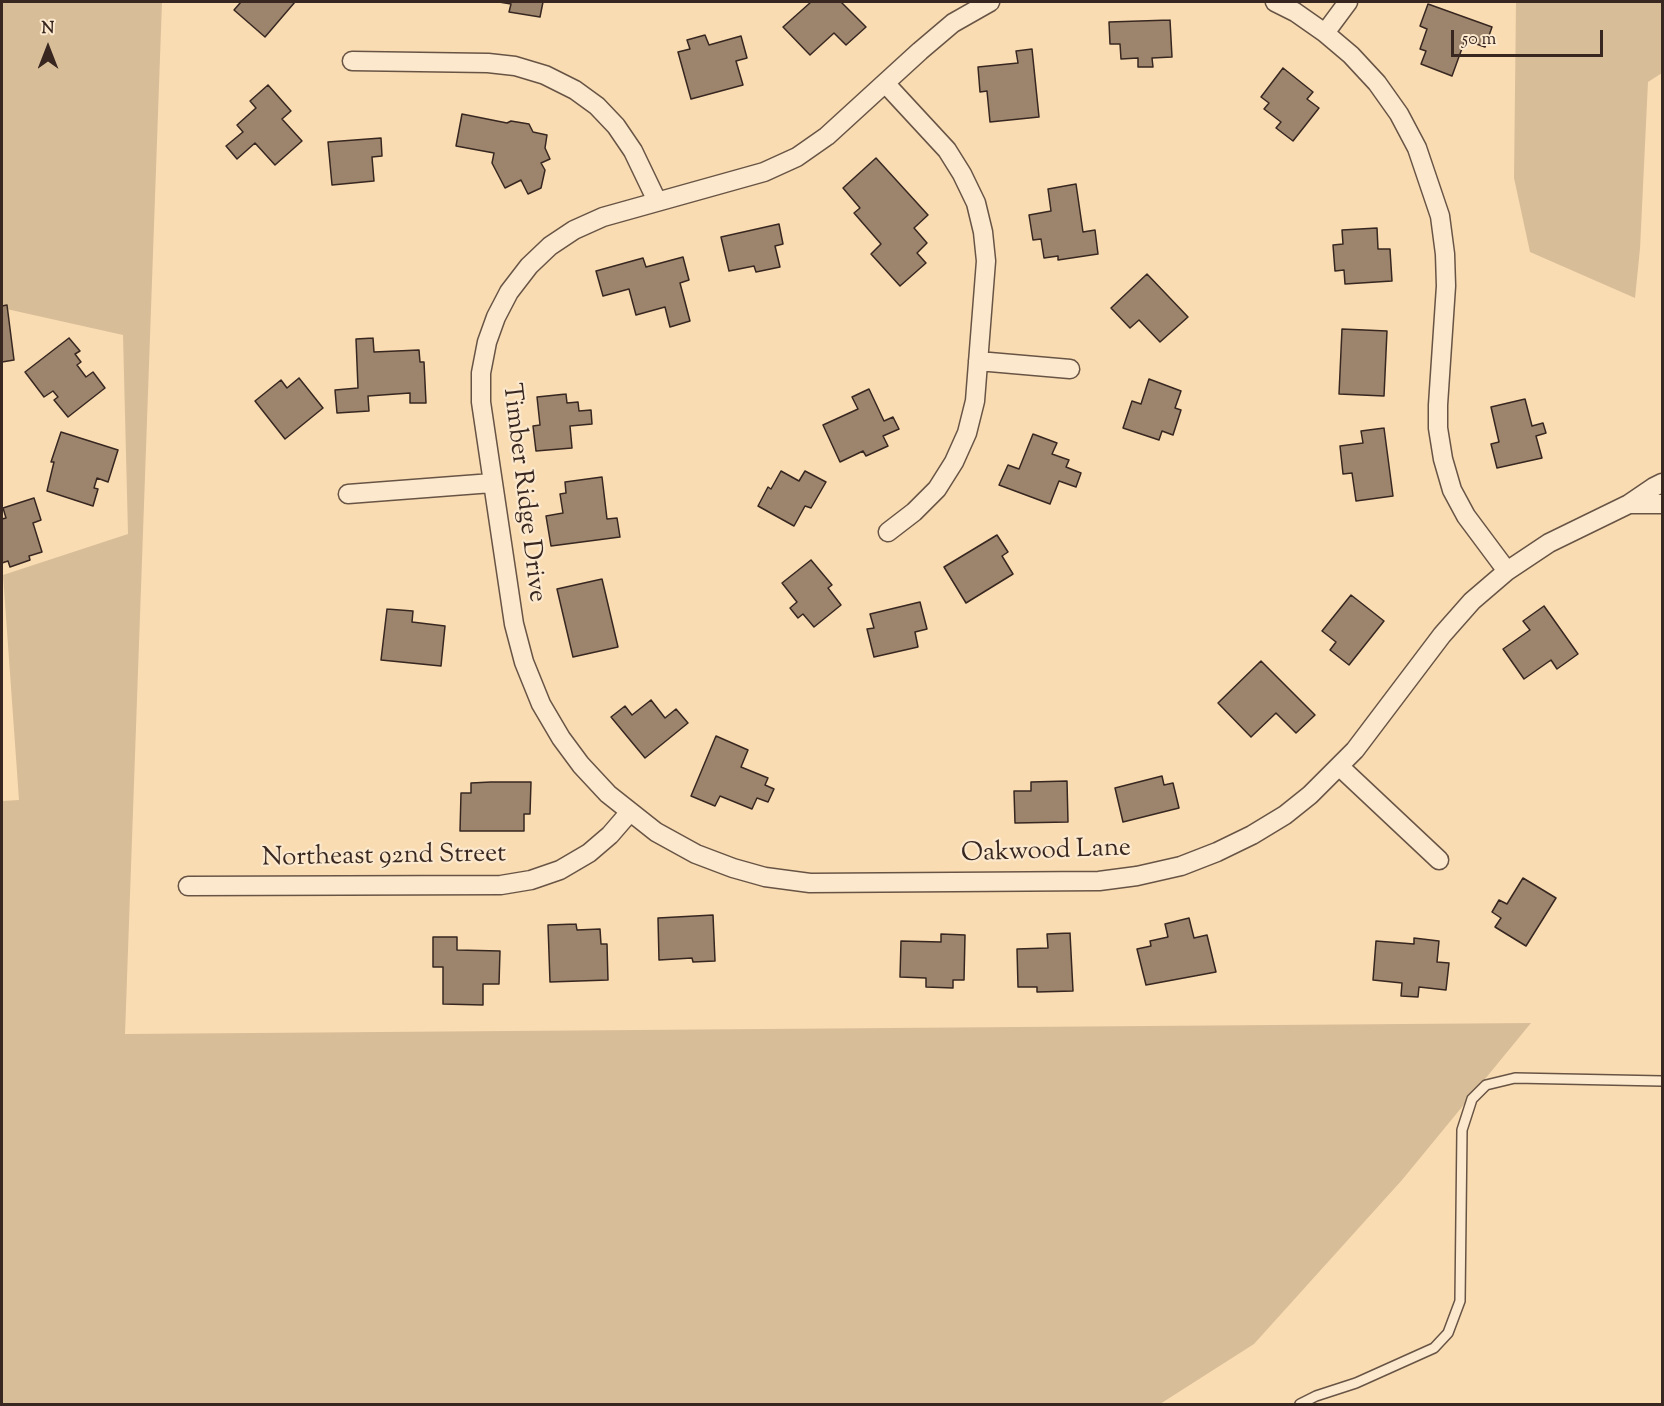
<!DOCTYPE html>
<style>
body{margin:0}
#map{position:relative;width:1664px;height:1406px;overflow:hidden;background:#f9dcb2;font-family:"Sorts Mill Goudy",serif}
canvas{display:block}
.frame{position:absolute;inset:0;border:3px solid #382721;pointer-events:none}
.north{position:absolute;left:18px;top:18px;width:60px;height:60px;-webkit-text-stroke:4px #fbe8cd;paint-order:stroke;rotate:0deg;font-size:16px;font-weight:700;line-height:24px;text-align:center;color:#382721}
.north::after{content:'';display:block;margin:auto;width:21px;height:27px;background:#382721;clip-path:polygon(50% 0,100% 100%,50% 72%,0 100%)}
.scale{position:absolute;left:1451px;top:30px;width:152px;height:27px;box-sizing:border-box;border:3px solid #382721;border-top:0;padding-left:8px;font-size:18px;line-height:21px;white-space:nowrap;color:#382721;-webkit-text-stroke:4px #fbe8cd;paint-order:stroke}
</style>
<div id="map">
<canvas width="1664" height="1406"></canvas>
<div class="frame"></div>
<div class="north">N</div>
<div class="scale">50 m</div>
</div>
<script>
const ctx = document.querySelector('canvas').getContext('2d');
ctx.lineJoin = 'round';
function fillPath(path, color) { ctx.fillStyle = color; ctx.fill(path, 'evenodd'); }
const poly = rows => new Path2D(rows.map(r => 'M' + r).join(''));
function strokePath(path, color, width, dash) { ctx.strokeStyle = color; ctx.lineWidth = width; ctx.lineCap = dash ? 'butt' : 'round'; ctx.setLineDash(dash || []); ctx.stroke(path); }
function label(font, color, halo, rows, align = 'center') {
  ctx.font = font + ' "Sorts Mill Goudy",serif'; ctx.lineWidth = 4.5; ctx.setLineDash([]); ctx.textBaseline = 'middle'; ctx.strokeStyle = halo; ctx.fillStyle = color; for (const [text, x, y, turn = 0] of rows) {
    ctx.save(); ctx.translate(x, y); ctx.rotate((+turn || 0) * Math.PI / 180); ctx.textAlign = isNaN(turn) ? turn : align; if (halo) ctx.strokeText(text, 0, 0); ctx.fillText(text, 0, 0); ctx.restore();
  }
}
fillPath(poly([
 [2,2,162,2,125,1034,1531,1023,1402,1180,1254,1344,1160,1404,2,1404,2,801,19,800,3,575,128,534,123,335,2,308],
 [1516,2,1662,2,1662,73,1648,82,1640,249,1635,298,1530,252,1514,178]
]), '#d8bd99');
const building = poly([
 [241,2,295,2,265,37,234,10,241,2],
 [499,2,543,2,540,17,509,12,511,4,499,2],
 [811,2,841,2,866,27,846,45,834,33,810,55,783,27,811,2],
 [1428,4,1492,27,1485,47,1465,40,1452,76,1421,64,1426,51,1420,49,1427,29,1420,26,1428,4],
 [1170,20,1172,57,1152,58,1153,67,1138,67,1138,58,1121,59,1120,44,1110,44,1109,22,1170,20],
 [705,35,709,45,741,36,747,58,736,61,743,85,691,99,678,52,690,49,687,40,705,35],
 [1032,49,1039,117,990,122,987,91,980,92,978,67,1018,63,1016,51,1032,49],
 [1283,68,1313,92,1307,99,1319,108,1293,141,1276,128,1281,122,1264,109,1269,103,1261,97,1283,68],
 [268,85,291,111,282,119,302,141,275,165,255,143,237,159,226,146,243,132,237,125,256,108,250,101,268,85],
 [462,114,507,123,511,121,529,124,533,132,547,135,545,148,550,159,541,163,545,170,541,188,528,194,521,180,505,188,492,163,494,153,456,146,462,114],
 [381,138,382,156,372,157,374,181,332,185,328,142,381,138],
 [876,158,928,215,914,228,927,243,917,253,926,263,900,286,871,254,881,244,854,213,860,208,843,188,876,158],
 [1076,184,1083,232,1095,230,1098,254,1058,260,1058,256,1044,258,1041,239,1033,240,1029,215,1051,211,1048,189,1076,184],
 [779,224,783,244,775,246,780,267,756,272,754,266,729,271,721,237,779,224],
 [1377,228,1378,249,1390,249,1392,281,1345,284,1344,270,1335,271,1333,245,1343,244,1342,230,1377,228],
 [683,257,689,280,680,283,690,321,670,327,665,307,636,315,629,289,603,296,596,271,643,258,646,267,683,257],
 [1147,274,1188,317,1160,342,1139,320,1130,328,1111,308,1147,274],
 [7,305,14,360,2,362,2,306,7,305],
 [1342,329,1387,331,1384,396,1339,394,1342,329],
 [69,338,80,351,75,354,81,362,77,365,86,377,93,372,105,388,68,417,54,400,58,397,53,391,44,397,25,372,69,338],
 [373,338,374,352,419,350,420,362,424,362,426,403,410,403,410,393,368,396,369,411,337,413,335,390,358,388,356,339,373,338],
 [299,378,323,408,285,439,255,401,281,380,287,388,299,378],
 [1149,379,1181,391,1175,408,1181,410,1173,435,1162,431,1159,440,1123,428,1132,401,1141,404,1149,379],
 [869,389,884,421,893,417,899,429,883,436,888,446,866,456,863,451,840,462,823,425,858,409,852,397,869,389],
 [566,394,567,403,578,402,579,411,591,410,592,424,570,426,572,448,536,451,533,426,540,425,537,397,566,394],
 [1525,399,1532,426,1543,423,1546,433,1536,436,1542,458,1497,468,1491,444,1499,442,1491,407,1525,399],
 [1384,428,1393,496,1356,501,1352,473,1343,474,1340,446,1363,443,1361,431,1384,428],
 [61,432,118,450,108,482,97,478,94,488,98,489,93,506,47,491,54,462,51,462,61,432],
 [1033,434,1057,443,1052,454,1069,460,1066,467,1081,473,1076,487,1059,481,1050,504,999,485,1008,465,1019,469,1033,434],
 [781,471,799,481,805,471,826,482,811,508,805,506,794,526,758,506,768,487,771,489,781,471],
 [602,477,607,519,617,518,620,537,551,546,546,516,563,513,560,494,566,493,565,482,602,477],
 [34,498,41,520,33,523,42,552,29,556,30,560,10,567,8,561,2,563,2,519,6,518,3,508,34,498],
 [997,535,1008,552,1002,556,1013,574,966,603,944,567,997,535],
 [811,560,832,585,828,588,841,605,814,627,803,614,798,618,790,608,797,602,782,583,811,560],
 [602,579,618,647,573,657,557,589,602,579],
 [1351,595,1384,621,1349,665,1330,650,1336,642,1322,631,1351,595],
 [920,602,927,629,915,632,918,647,874,657,867,629,874,628,870,614,920,602],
 [1544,606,1578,654,1557,669,1551,660,1524,679,1503,649,1530,630,1523,621,1544,606],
 [387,609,413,611,412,622,445,626,441,666,381,660,387,609],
 [1261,661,1315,715,1296,733,1276,713,1251,737,1218,703,1261,661],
 [651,700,665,718,676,709,688,723,645,758,611,717,625,706,632,715,651,700],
 [716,736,748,750,741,767,768,778,765,785,774,789,768,802,757,798,752,809,720,796,715,806,691,796,716,736],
 [1162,776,1164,785,1173,783,1179,808,1123,822,1115,788,1162,776],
 [1067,781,1068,822,1015,823,1014,791,1031,791,1031,782,1067,781],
 [491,782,531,782,530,814,524,814,524,831,460,831,461,793,471,793,471,783,491,782],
 [1523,878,1556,898,1526,946,1495,927,1501,918,1492,912,1499,900,1507,904,1523,878],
 [713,915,715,961,693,962,692,958,659,960,658,918,713,915],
 [1189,918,1194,938,1207,935,1216,972,1146,985,1137,949,1151,946,1150,941,1168,937,1165,924,1189,918],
 [576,924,577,930,600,929,601,944,607,944,608,980,550,982,548,925,576,924],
 [1070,933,1073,991,1037,992,1037,987,1018,987,1017,949,1048,948,1047,934,1070,933],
 [941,934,965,935,964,980,953,980,953,988,926,987,926,978,900,977,901,941,941,942,941,934],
 [433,937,457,937,457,950,500,951,499,984,483,984,483,1005,443,1004,443,967,433,967,433,937],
 [1414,938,1439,941,1437,962,1449,963,1446,990,1419,987,1418,997,1401,996,1402,983,1373,980,1376,941,1414,944,1414,938]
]);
fillPath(building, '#9c856c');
strokePath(building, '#382721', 1.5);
const lane = poly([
 [1300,1404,1316,1396,1356,1383,1434,1348,1448,1333,1460,1301,1462,1130,1472,1099,1486,1085,1515,1078,1662,1081]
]);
const street = poly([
 [990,2,953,23,920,51,827,136,797,157,764,172,603,217,574,230,550,246,529,266,509,292,496,317,487,342,481,373,481,402,514,624,524,662,541,704,561,738,581,765,608,794,656,832,696,854,733,868,765,877,810,883,1099,881,1137,876,1181,866,1217,852,1252,835,1285,815,1310,795,1355,750,1442,635,1472,601,1507,571,1549,543,1629,504,1654,487,1662,483],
 [1275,2,1295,12,1325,33,1351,55,1377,83,1399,114,1417,148,1440,216,1445,254,1446,286,1438,405,1438,428,1443,459,1452,490,1466,516,1507,571],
 [1325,33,1348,2],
 [352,61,488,63,515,66,545,75,575,90,597,106,616,126,633,151,657,201],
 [885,83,947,150,962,174,976,203,983,232,986,261,975,401,967,433,954,462,937,489,914,512,888,532],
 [978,361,1070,369],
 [348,494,492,483],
 [1629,504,1662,504],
 [1340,767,1439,860],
 [188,886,501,885,531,880,560,870,589,853,610,835,629,813]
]);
strokePath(lane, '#685445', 12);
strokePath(street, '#685445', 21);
strokePath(lane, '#fbe8cd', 9);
strokePath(street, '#fbe8cd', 18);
label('26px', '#382721', '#fbe8cd', [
 ["Timber Ridge Drive",522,493,83],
 ["Oakwood Lane",1046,853,-2],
 ["Northeast 92nd Street",384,858,-1]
]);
</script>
